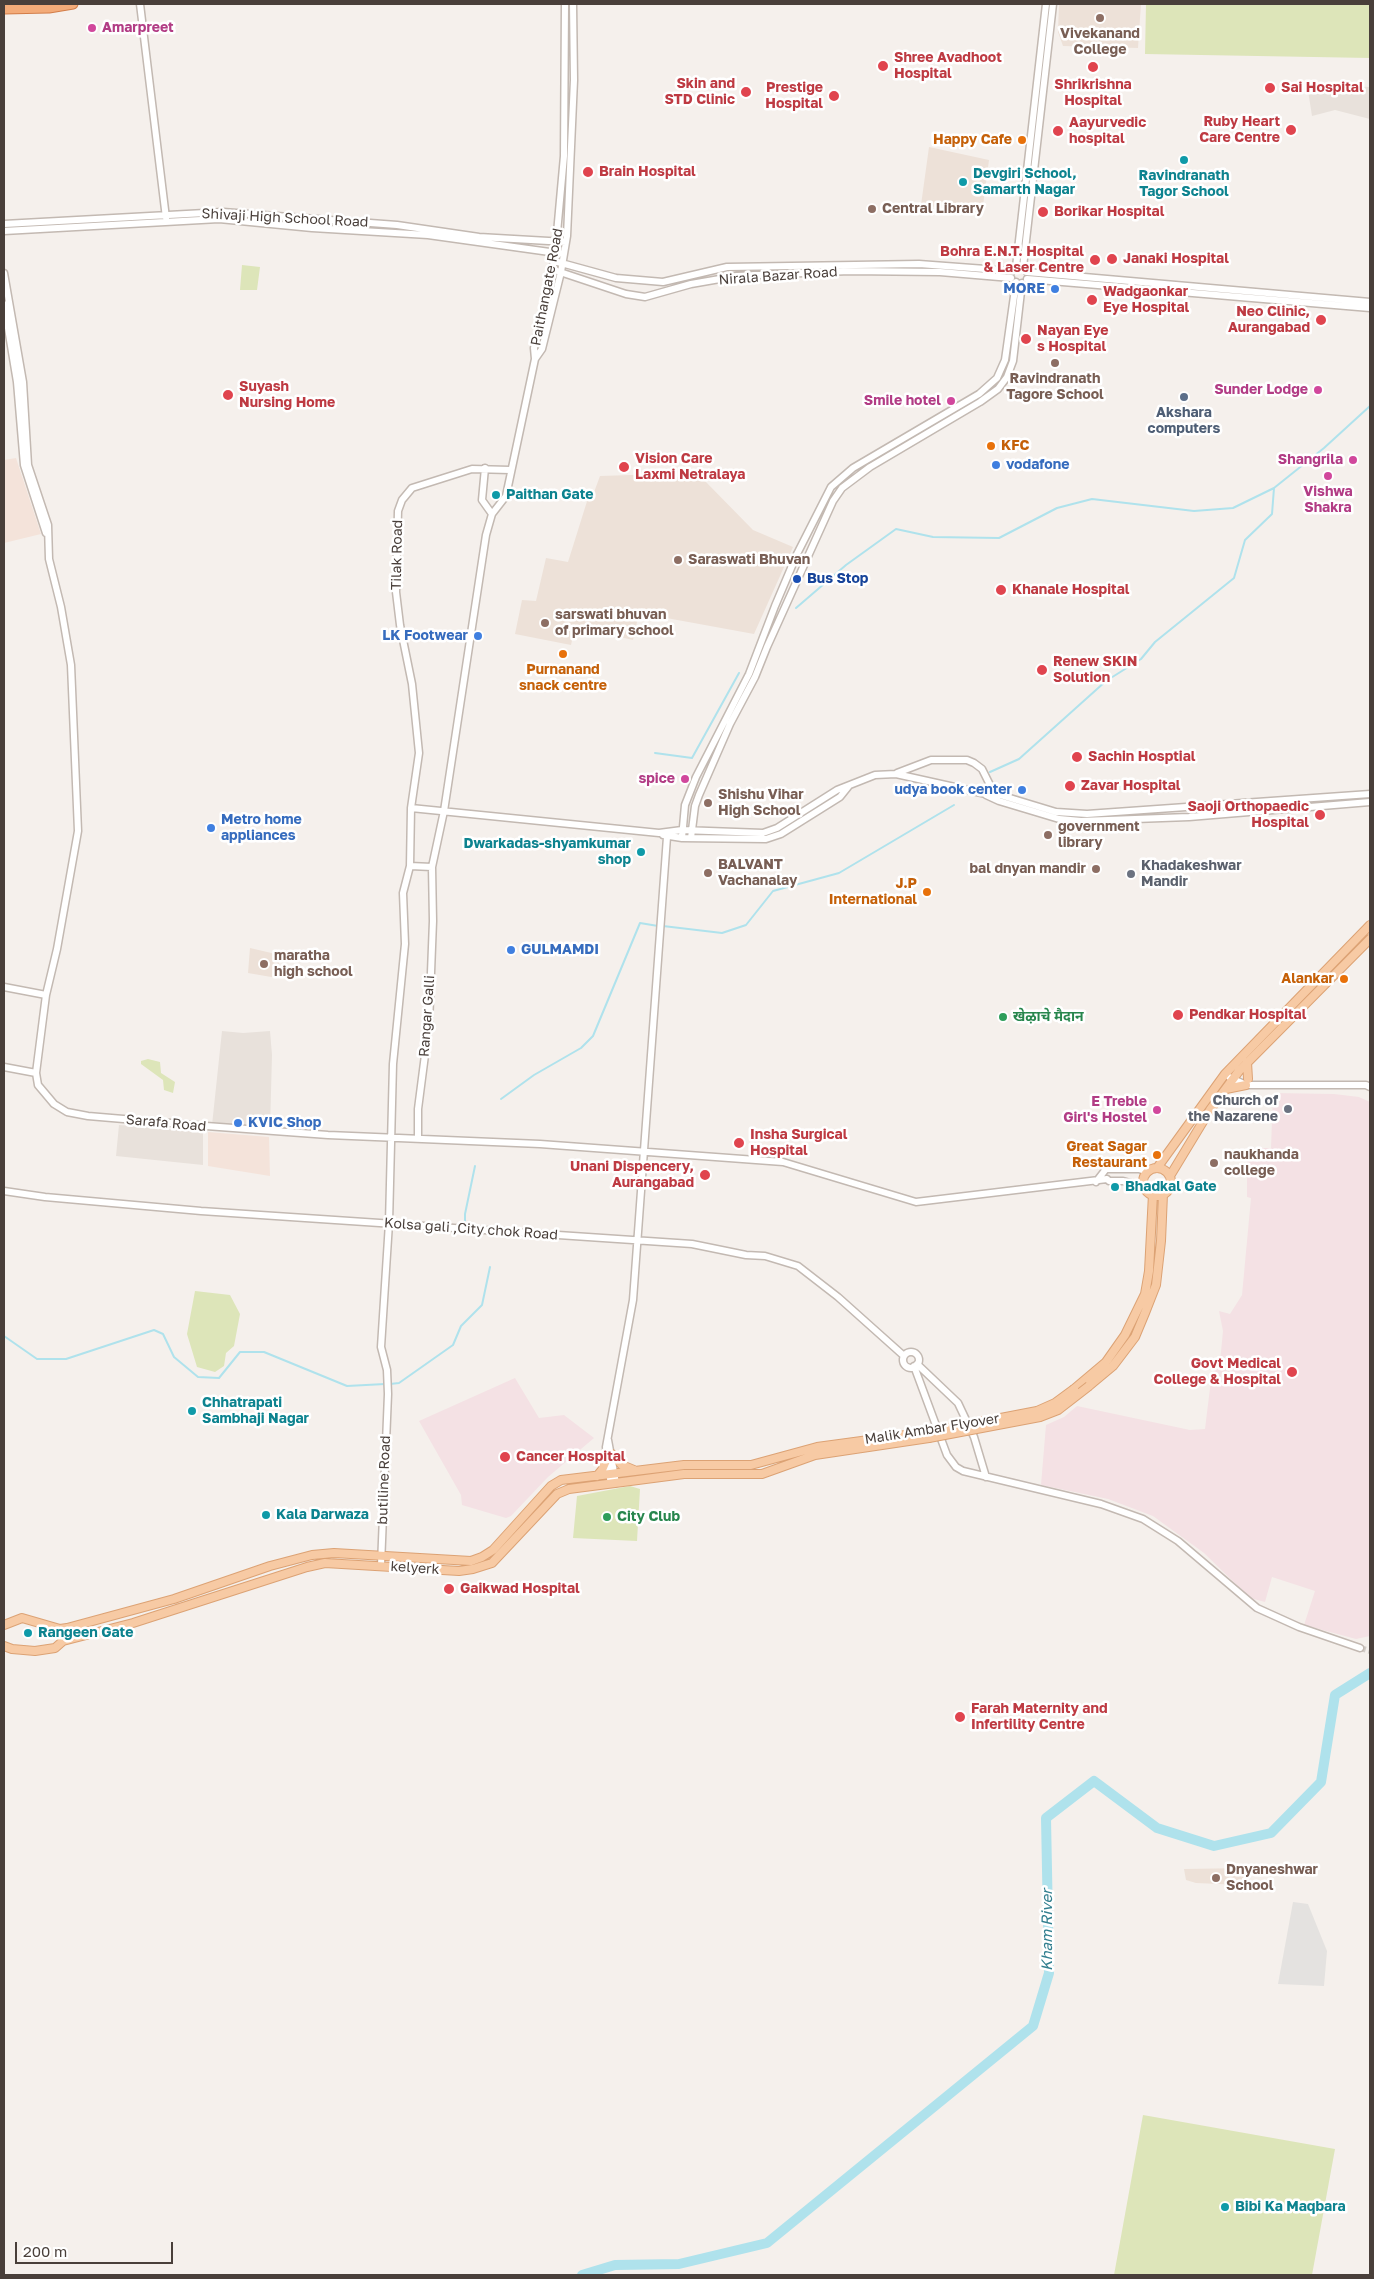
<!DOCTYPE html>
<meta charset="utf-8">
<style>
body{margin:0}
#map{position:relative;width:1374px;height:2279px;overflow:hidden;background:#f5f0ec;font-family:"Golos Text",sans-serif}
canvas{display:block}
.frame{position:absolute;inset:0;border:5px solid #493f3a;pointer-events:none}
.scale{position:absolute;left:15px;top:2242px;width:158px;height:22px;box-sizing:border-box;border:2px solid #493f3a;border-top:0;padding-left:6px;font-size:15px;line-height:18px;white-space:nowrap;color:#493f3a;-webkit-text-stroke:4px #fff;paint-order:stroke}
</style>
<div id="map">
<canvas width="1374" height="2279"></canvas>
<div class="frame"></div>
<div class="scale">200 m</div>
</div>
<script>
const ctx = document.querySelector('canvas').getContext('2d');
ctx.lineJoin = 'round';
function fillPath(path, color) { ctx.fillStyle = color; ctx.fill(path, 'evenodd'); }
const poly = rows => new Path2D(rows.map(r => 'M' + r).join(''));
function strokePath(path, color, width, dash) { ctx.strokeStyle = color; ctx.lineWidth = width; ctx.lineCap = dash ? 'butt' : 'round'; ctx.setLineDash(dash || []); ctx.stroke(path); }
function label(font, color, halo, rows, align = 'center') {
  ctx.font = font + ' "Golos Text","Noto Sans Devanagari",sans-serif'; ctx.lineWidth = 5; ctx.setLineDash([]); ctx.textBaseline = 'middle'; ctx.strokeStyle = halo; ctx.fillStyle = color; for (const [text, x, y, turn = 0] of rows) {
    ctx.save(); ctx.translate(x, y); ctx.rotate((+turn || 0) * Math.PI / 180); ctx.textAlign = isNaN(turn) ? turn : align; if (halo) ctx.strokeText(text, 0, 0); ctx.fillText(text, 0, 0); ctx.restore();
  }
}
fillPath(poly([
 [1307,84,1370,87,1370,119,1335,110,1312,116],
 [222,1031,243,1033,270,1031,272,1055,270,1129,212,1125],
 [119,1125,203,1131,203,1165,116,1156]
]), '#e8e1db');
fillPath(poly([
 [16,458,41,534,4,543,4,460],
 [208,1132,269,1137,270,1176,208,1166]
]), '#f4e3da');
fillPath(poly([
 [1059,4,1141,4,1138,48,1063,46,1058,32],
 [929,147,989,160,982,213,921,205],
 [661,474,705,481,753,530,793,547,754,634,639,613,633,640,575,627,571,645,515,634,522,600,536,601,546,558,568,562,589,495,593,495,600,476],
 [250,948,280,955,277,978,248,973],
 [1247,1868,1247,1876,1242,1885,1196,1883,1186,1880,1184,1869]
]), '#ede1d8');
fillPath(poly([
 [1273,1093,1334,1094,1359,1097,1370,1102,1370,1636,1356,1639,1304,1625,1315,1591,1272,1577,1265,1602,1250,1598,1204,1553,1153,1516,1108,1499,1041,1485,1046,1425,1064,1417,1077,1406,1190,1430,1205,1429,1211,1380,1215,1364,1220,1362,1223,1331,1219,1311,1230,1314,1242,1295,1251,1198,1247,1197,1247,1148,1271,1148],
 [515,1378,539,1418,564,1415,594,1438,548,1477,511,1516,506,1518,462,1505,461,1495,419,1421]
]), '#f4e1e4');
fillPath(poly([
 [1146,4,1370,4,1370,58,1145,54],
 [242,265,260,267,257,290,240,290],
 [148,1059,160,1062,161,1073,175,1082,173,1093,164,1090,163,1080,141,1064,141,1061],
 [195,1291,230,1295,240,1314,234,1346,226,1353,224,1366,215,1372,197,1367,187,1334],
 [630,1486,640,1489,637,1541,573,1538,577,1496],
 [1143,2115,1335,2149,1312,2275,1114,2275]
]), '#dde5b9');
fillPath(poly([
 [1293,1902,1308,1904,1327,1951,1324,1986,1278,1984]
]), '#e4e2e0');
strokePath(poly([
 [796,608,846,565,896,529,933,537,999,538,1057,508,1092,499,1194,511,1233,508,1274,488],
 [655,753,692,758,739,673],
 [990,772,1019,759,1106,681,1141,659,1155,642,1234,578,1245,540,1272,514,1274,488,1324,448,1370,406],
 [663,926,722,933,746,925,773,891,839,873,954,805],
 [501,1099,534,1075,581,1048,593,1036,640,923,658,926],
 [465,1223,465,1214,475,1166],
 [4,1336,37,1359,66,1359,154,1330,163,1334,174,1357,198,1377,219,1378,240,1352,264,1352,347,1386,385,1384],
 [390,1384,399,1383,453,1345,461,1326,482,1305,490,1267]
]), '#afe2ec', 2);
strokePath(poly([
 [582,2275,615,2265,679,2264,767,2243,1033,2026,1049,1973,1046,1818,1094,1781,1157,1828,1214,1846,1271,1833,1321,1782,1335,1695,1370,1673]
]), '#afe2ec', 10);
strokePath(poly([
 [1360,1648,1370,1651]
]), '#d3cdc8', 6, [6, 3]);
const minor = poly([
 [140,4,166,218],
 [4,224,223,212,397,225,479,237,566,242],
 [4,231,219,219,312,228,428,235,564,254],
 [555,255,564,156,565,4],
 [554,261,616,278,663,282,727,267,919,264,1012,271],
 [1016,267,1046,4],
 [1023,267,1053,4],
 [551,269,626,294,645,297,691,284,737,276,849,271,940,272,1011,278],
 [1027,272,1370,302],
 [4,273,23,382,28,465,48,525,49,559,61,607,71,665,78,831,57,949,46,995,36,1073,38,1085,54,1104,67,1112,88,1116,206,1126,328,1135,540,1144,783,1162,916,1202,1107,1179,1109,1181,1123,1181,1145,1187],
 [1027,279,1370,308],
 [4,304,17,382,24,465,46,533],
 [535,359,534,348,553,265],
 [485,468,482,500,492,514],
 [897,773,931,760,967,760,974,763,982,769,995,795],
 [986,795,999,801,1059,819,1081,821,1189,817,1370,802],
 [411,808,659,833,682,830,763,833,777,828,837,790,875,775,896,774,986,794,1000,795,1056,812,1087,814,1370,794],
 [663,835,682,838,766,839,781,834,840,797,848,787],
 [682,838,685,805,696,777,749,674,775,606,797,554,831,487,853,468,979,394,997,378,1005,360,1007,346,1016,282],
 [691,838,695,806,699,795,730,724,755,677,767,647,833,501,842,488,870,467,980,402,998,389,1007,377,1013,361,1022,283],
 [410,866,432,867],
 [4,987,46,995],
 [4,1067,36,1073],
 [1229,1077,1246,1085,1366,1085,1370,1087],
 [418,1137,418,1109,429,1024,433,921,432,867,444,811,486,535,492,514,506,496,535,359,542,349,561,272,567,236,574,80,573,4],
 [1096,1182,1106,1169,1139,1169,1148,1172],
 [4,1191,45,1197,201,1211,692,1244,746,1255,765,1256,798,1266,838,1297,904,1356],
 '903 1360a8 8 0 1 1 16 0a8 8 0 1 1-16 0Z',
 [917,1364,958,1403,974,1437,986,1477],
 [914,1366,947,1455,956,1467,963,1471,1101,1504,1143,1519,1178,1541,1257,1608,1299,1627,1360,1648],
 [608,1440,616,1483],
 [610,1479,606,1447,633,1300,667,837],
 [381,1565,388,1394,387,1370,381,1347,389,1223,393,1064,405,944,403,893,410,866,411,808,419,753,412,684,400,625,396,592,398,511,402,500,412,488,472,469,510,470]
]);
const major = poly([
 [1247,1062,1248,1079],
 [1226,1089,1246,1085],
 [1157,1168,1225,1074,1370,925],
 '1143 1182a14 14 0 1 1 28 0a14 14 0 1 1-28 0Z',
 [1170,1176,1210,1110,1239,1071,1370,939],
 [1089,1386,1113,1366,1135,1337,1145,1313,1156,1285,1161,1241,1163,1194],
 [1074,1389,1106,1362,1125,1335,1145,1294,1149,1271,1153,1194],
 [612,1454,622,1465,634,1470],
 [597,1476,602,1470,608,1456],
 [4,1625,22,1618,60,1629,67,1628,174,1599,270,1566,312,1555,334,1553,471,1561,482,1557,493,1550,551,1486,561,1480,684,1465,751,1465,817,1447,928,1432],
 [4,1646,12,1649,35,1651,55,1648,63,1641,133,1623,307,1567,325,1563,459,1571,473,1569,492,1563,557,1494,569,1489,684,1474,762,1474,815,1455,929,1438]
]);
const highway = poly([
 [4,9,49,8,73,4]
]);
strokePath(minor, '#c3b9b2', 9);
strokePath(major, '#dca274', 10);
strokePath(highway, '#d27d49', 11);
strokePath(minor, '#fff', 6);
strokePath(major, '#f7caa4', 8);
strokePath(highway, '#f3ab79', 9);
const majorBridge = poly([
 [928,1432,1037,1411,1055,1403,1074,1389],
 [929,1438,1040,1417,1058,1410,1089,1386]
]);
strokePath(majorBridge, '#dca274', 10, []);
strokePath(majorBridge, '#f7caa4', 8);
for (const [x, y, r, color] of [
 [1100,18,5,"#8d6e63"],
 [92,28,5,"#d1479c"],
 [883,66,6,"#e0444e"],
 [1093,67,6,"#e0444e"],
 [1270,88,6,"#e0444e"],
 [746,92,6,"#e0444e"],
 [834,96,6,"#e0444e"],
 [1291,130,6,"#e0444e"],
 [1058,131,6,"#e0444e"],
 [1022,140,5,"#e8710a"],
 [1184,160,5,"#0f9aa8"],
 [588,172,6,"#e0444e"],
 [963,182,5,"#0f9aa8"],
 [872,209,5,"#8d6e63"],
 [1043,212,6,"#e0444e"],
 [1112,259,6,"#e0444e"],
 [1095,260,6,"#e0444e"],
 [1055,289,5,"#3f7fe0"],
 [1092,300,6,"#e0444e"],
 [1321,320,6,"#e0444e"],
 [1026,339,6,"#e0444e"],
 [1055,363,5,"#8d6e63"],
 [1318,390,5,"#d1479c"],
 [228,395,6,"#e0444e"],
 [1184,397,5,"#5c6f8a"],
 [951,401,5,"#d1479c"],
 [991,446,5,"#e8710a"],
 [1353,460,5,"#d1479c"],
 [996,465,5,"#3f7fe0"],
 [624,467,6,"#e0444e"],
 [1328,476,5,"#d1479c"],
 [496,495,5,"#0f9aa8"],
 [678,560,5,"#8d6e63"],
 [797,579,5,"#1a4fb4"],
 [1001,590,6,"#e0444e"],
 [545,623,5,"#8d6e63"],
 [478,636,5,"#3f7fe0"],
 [563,654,5,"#e8710a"],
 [1042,670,6,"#e0444e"],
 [1077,757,6,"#e0444e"],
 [685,779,5,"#d1479c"],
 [1070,786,6,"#e0444e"],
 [1022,790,5,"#3f7fe0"],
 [708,803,5,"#8d6e63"],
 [1320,815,6,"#e0444e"],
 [211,828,5,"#3f7fe0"],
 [1048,835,5,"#8d6e63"],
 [641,852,5,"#0f9aa8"],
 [1096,869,5,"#8d6e63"],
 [708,873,5,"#8d6e63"],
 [1131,874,5,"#6b7280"],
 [927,892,5,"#e8710a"],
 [511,950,5,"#3f7fe0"],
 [264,964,5,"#8d6e63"],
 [1344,979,5,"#e8710a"],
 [1178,1015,6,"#e0444e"],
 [1003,1017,5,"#2e9e5b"],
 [1288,1109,5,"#6b7280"],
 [1157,1110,5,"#d1479c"],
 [238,1123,5,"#3f7fe0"],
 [739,1143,6,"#e0444e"],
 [1157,1155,5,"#e8710a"],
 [1214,1163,5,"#8d6e63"],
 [705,1175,6,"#e0444e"],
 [1115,1187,5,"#0f9aa8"],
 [1292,1372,6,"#e0444e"],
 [192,1411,5,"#0f9aa8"],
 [505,1457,6,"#e0444e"],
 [266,1515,5,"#0f9aa8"],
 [607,1517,5,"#2e9e5b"],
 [449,1589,6,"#e0444e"],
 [28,1633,5,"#0f9aa8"],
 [960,1717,6,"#e0444e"],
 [1216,1878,5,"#8d6e63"],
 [1225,2207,5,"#0f9aa8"]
]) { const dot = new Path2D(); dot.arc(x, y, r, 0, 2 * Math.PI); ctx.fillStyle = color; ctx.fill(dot); strokePath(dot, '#fff', 2); }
label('bold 14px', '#b23c85', '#fff', [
 ["Amarpreet",102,28,"left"],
 ["Sunder Lodge",1308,390],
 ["Smile hotel",941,401],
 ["Shangrila",1343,460],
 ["Vishwa",1328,492,"center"],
 ["Shakra",1328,508,"center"],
 ["spice",675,779],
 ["E Treble",1147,1102],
 ["Girl's Hostel",1147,1118]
], 'right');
label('bold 14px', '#785e54', '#fff', [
 ["Vivekanand",1100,34,"center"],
 ["College",1100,50,"center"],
 ["Central Library",882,209],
 ["Ravindranath",1055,379,"center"],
 ["Tagore School",1055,395,"center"],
 ["Saraswati Bhuvan",688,560],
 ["sarswati bhuvan",555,615],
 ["of primary school",555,631],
 ["Shishu Vihar",718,795],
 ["High School",718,811],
 ["government",1058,827],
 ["library",1058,843],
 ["BALVANT",718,865],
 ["Vachanalay",718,881],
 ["bal dnyan mandir",1086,869,"right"],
 ["maratha",274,956],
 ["high school",274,972],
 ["naukhanda",1224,1155],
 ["college",1224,1171],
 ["Dnyaneshwar",1226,1870],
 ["School",1226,1886]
], 'left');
label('bold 14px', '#be3a42', '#fff', [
 ["Shree Avadhoot",894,58],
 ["Hospital",894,74],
 ["Skin and",735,84,"right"],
 ["STD Clinic",735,100,"right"],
 ["Shrikrishna",1093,85,"center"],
 ["Hospital",1093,101,"center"],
 ["Prestige",823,88,"right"],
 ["Hospital",823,104,"right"],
 ["Sai Hospital",1281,88],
 ["Ruby Heart",1280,122,"right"],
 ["Care Centre",1280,138,"right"],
 ["Aayurvedic",1069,123],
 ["hospital",1069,139],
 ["Brain Hospital",599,172],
 ["Borikar Hospital",1054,212],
 ["Bohra E.N.T. Hospital",1084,252,"right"],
 ["& Laser Centre",1084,268,"right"],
 ["Janaki Hospital",1123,259],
 ["Wadgaonkar",1103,292],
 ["Eye Hospital",1103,308],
 ["Neo Clinic,",1310,312,"right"],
 ["Aurangabad",1310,328,"right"],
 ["Nayan Eye",1037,331],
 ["s Hospital",1037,347],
 ["Suyash",239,387],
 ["Nursing Home",239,403],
 ["Vision Care",635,459],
 ["Laxmi Netralaya",635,475],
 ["Khanale Hospital",1012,590],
 ["Renew SKIN",1053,662],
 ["Solution",1053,678],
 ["Sachin Hosptial",1088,757],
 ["Zavar Hospital",1081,786],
 ["Saoji Orthopaedic",1309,807,"right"],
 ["Hospital",1309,823,"right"],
 ["Pendkar Hospital",1189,1015],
 ["Insha Surgical",750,1135],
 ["Hospital",750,1151],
 ["Unani Dispencery,",694,1167,"right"],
 ["Aurangabad",694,1183,"right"],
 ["Govt Medical",1281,1364,"right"],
 ["College & Hospital",1281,1380,"right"],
 ["Cancer Hospital",516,1457],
 ["Gaikwad Hospital",460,1589],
 ["Farah Maternity and",971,1709],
 ["Infertility Centre",971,1725]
], 'left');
label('bold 14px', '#c56008', '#fff', [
 ["Happy Cafe",1012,140],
 ["KFC",1001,446,"left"],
 ["Purnanand",563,670,"center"],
 ["snack centre",563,686,"center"],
 ["J.P",917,884],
 ["International",917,900],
 ["Alankar",1334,979],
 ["Great Sagar",1147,1147],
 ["Restaurant",1147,1163]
], 'right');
label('bold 14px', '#0d838f', '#fff', [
 ["Devgiri School,",973,174],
 ["Samarth Nagar",973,190],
 ["Ravindranath",1184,176,"center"],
 ["Tagor School",1184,192,"center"],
 ["Paithan Gate",506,495],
 ["Dwarkadas-shyamkumar",631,844,"right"],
 ["shop",631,860,"right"],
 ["Bhadkal Gate",1125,1187],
 ["Chhatrapati",202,1403],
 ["Sambhaji Nagar",202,1419],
 ["Kala Darwaza",276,1515],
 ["Rangeen Gate",38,1633],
 ["Bibi Ka Maqbara",1235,2207]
], 'left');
label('14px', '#493f3a', '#fff', [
 ["Shivaji High School Road",285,218,3],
 ["Nirala Bazar Road",778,276,-4],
 ["Paithangate Road",547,287,-79],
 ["Tilak Road",397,555,-89],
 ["Rangar Galli",427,1016,-86],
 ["Sarafa Road",166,1123,5],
 ["Kolsa gali ,City chok Road",471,1229,4],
 ["Malik Ambar Flyover",932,1429,-9],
 ["butiline Road",384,1480,-88],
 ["kelyerk",415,1568,4]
]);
label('bold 14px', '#366cbe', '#fff', [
 ["MORE",1045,289,"right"],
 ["vodafone",1006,465],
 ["LK Footwear",468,636,"right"],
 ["udya book center",1012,790,"right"],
 ["Metro home",221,820],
 ["appliances",221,836],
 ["GULMAMDI",521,950],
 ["KVIC Shop",248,1123]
], 'left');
label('bold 14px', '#4e5e75', '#fff', [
 ["Akshara",1184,413],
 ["computers",1184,429]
]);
label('bold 14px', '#164399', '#fff', [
 ["Bus Stop",807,579]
], 'left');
label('bold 14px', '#5b616d', '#fff', [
 ["Khadakeshwar",1141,866],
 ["Mandir",1141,882],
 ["Church of",1278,1101,"right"],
 ["the Nazarene",1278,1117,"right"]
], 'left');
label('bold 14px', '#27864d', '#fff', [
 ["खेऴाचे मैदान",1013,1017],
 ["City Club",617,1517]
], 'left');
label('italic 15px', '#327f8f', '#fff', [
 ["Kham River",1047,1930,-90]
]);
</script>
